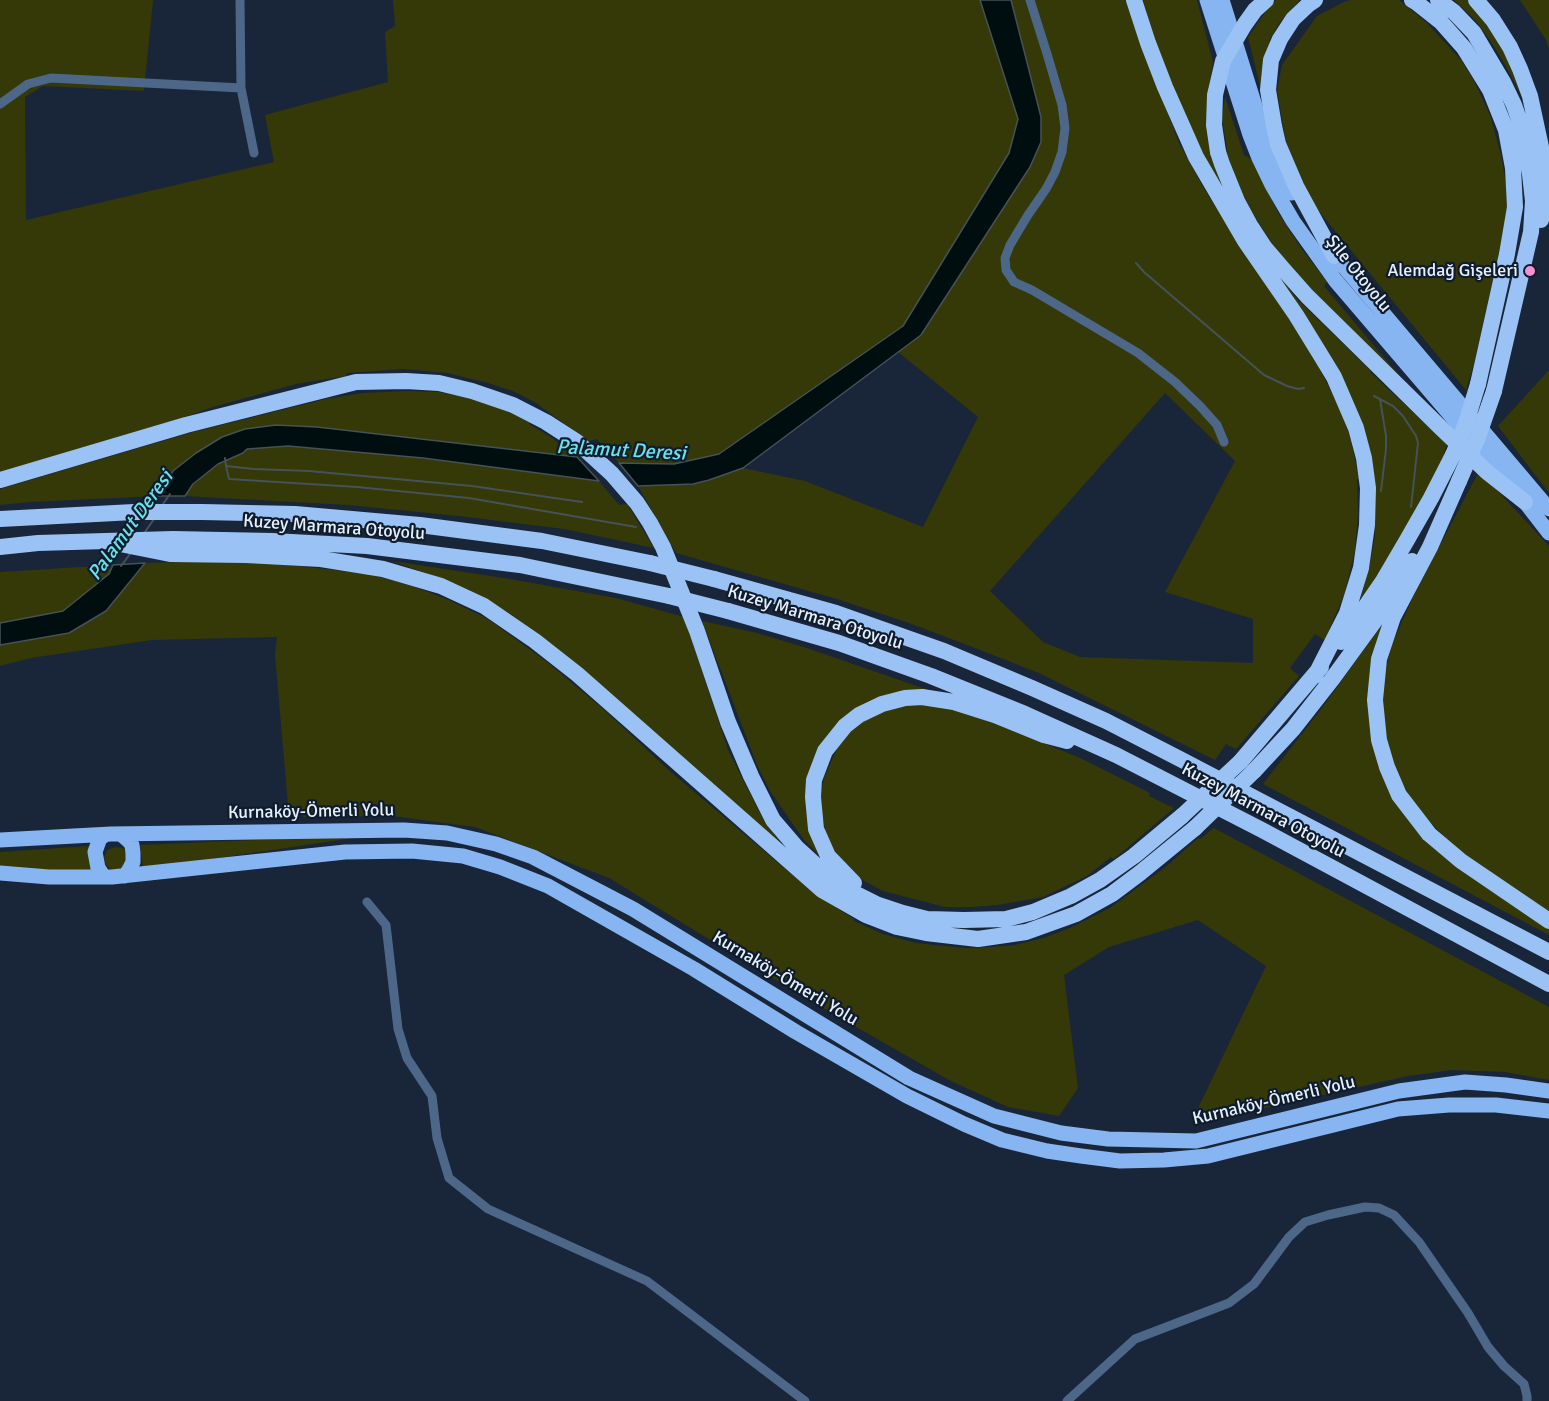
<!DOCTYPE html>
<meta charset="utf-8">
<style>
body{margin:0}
canvas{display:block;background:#192538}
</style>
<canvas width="1549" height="1401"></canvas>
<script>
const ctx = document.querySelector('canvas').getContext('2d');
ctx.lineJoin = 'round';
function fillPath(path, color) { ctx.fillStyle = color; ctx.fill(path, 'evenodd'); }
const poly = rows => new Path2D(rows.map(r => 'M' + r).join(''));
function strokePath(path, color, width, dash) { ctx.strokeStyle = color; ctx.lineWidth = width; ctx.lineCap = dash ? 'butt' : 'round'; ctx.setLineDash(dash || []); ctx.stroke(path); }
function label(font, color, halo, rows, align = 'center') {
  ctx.font = font + ' Signika,sans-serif'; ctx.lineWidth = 4.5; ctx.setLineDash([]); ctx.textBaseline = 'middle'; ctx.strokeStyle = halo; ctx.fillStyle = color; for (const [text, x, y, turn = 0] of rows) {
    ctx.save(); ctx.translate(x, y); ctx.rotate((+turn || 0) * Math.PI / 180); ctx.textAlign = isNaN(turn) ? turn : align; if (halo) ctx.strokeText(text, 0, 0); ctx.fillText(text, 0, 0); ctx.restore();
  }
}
fillPath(poly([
 [0,0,153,0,144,91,43,86,25,97,26,220,274,162,265,115,388,82,385,32,395,26,393,0,980,0,1018,119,1009,153,903,327,719,454,674,464,619,463,597,439,588,441,536,403,513,391,488,383,447,373,403,369,347,373,346,376,296,384,213,407,115,441,0,472],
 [1011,0,1128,0,1141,42,1179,143,1206,192,1311,353,1343,414,1352,445,1359,479,1357,479,1358,515,1355,551,1344,595,1329,630,1330,632,1326,641,1315,634,1290,668,1299,676,1236,749,1226,744,1215,760,1041,674,983,651,909,623,840,600,676,553,638,486,693,484,709,480,743,468,805,481,923,527,978,417,898,352,921,335,1041,117],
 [1165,393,1235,461,1165,592,1253,619,1253,663,1080,657,1043,642,990,591],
 [1143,0,1197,0,1213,62,1208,92,1207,112,1274,268,1297,299,1371,371,1370,372,1447,444,1444,453,1446,455,1407,527,1358,609,1369,569,1375,535,1374,497,1369,447,1227,200,1189,128,1159,54],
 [1276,0,1300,0,1280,22,1269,41,1272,43,1261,90,1248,37,1266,11,1266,9],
 [1351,0,1399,0,1426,22,1461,60,1474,81,1490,115,1501,155,1506,184,1508,212,1474,364,1466,390,1312,203,1284,137,1285,137,1277,90,1282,65,1317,16,1344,2],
 [1454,0,1468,0,1478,12,1508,58,1525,103,1503,61,1489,39,1476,21],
 [1520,0,1549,0,1549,49,1546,40],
 [1225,97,1244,155,1251,159,1279,214,1301,248,1327,282,1324,286,1407,385,1346,327,1278,253,1254,215,1240,189,1225,151,1227,150,1222,118],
 [1549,370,1549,493,1498,426],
 [409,391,438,392,466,397,500,407,529,421,529,424,554,439,562,448,570,450,577,457,317,427,222,437,196,453,173,471,158,496,31,502,0,505,0,489,190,433,330,398,363,393],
 [288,446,423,458,599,481,619,505,627,504,654,548,564,529,459,516,348,505,185,496,193,484,218,464,243,453,247,449],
 [1479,471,1549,546,1549,912,1455,847,1432,824,1414,804,1398,775,1387,741,1383,705,1385,673,1392,644,1413,597],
 [220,561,277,564,365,573,410,585,449,600,488,619,547,662,601,707,672,773,815,894,854,919,854,921,883,934,916,943,966,948,990,947,1015,945,1043,938,1070,928,1110,908,1168,865,1198,838,1200,839,1214,828,1549,1007,1549,1080,1505,1072,1452,1070,1408,1076,1252,1111,1192,1121,1266,966,1198,920,1109,947,1064,975,1078,1088,1059,1116,1008,1107,949,1080,802,996,609,878,475,827,392,816,304,817,288,805,275,655,277,637,152,640,31,658,0,666,0,645,69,633,106,611,145,563],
 [392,561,510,579,616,598,684,617,728,750,764,821,785,849,560,651,509,613,474,593,434,576],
 [113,565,109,574,63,611,0,623,0,572],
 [1391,612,1375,660,1393,794,1549,928,1549,935,1263,784,1328,700],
 [702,621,753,632,804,647,937,693,889,697,814,765,827,863,804,840,770,791,757,765],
 [920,703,939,705,992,722,1080,758,1150,793,1149,796,1174,808,1114,859,1111,857,1087,876,1043,897,998,905,972,907,945,907,883,891,866,882,854,874,832,848,825,830,822,813,821,795,824,778,838,746,849,732,864,720,880,711],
 [374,835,143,869,140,845],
 [90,846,92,873,0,867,0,852],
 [115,847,123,848,128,855,123,868,112,870,106,865,104,858,107,850]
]), '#353807');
const water = poly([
 [980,0,1011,0,1041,117,1041,142,1030,167,921,335,743,468,709,480,693,484,638,486,619,463,674,464,719,454,903,326,1009,153,1018,119,980,0],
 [276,425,317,427,577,457,599,481,423,458,288,446,247,449,243,453,218,464,193,484,185,496,158,496,173,471,196,453,222,437,245,429,276,425],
 [145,563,106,611,69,633,0,645,0,623,63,611,109,574,113,565,145,563]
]);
fillPath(water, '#000e10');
strokePath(water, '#455257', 1.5);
strokePath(poly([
 [1136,263,1144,272,1264,375,1287,386,1298,389,1304,388],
 [1374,396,1393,406,1403,416,1416,436,1418,443,1411,507],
 [1380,399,1386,436,1386,449,1381,491],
 [225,458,226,466,254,469,309,471,472,486,582,502],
 [226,466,229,479,357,487,469,498,636,527],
 [163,504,170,494],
 [145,532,154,519],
 [121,566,130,554]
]), '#455257', 2);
strokePath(poly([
 [240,0,241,88,254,153],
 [1030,0,1048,57,1062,105,1065,128,1062,152,1055,172,1046,189,1028,215,1010,245,1005,258,1006,270,1014,282,1032,290,1138,353,1175,382,1200,406,1217,425,1224,442],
 [0,104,28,84,51,78,241,88],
 [367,902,386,925,398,1029,407,1058,432,1096,437,1138,449,1178,488,1209,647,1281,805,1401],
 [1067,1401,1135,1339,1229,1303,1254,1284,1289,1237,1305,1222,1328,1215,1365,1207,1379,1208,1394,1215,1419,1242,1468,1313,1488,1347,1504,1366,1524,1384,1527,1396,1527,1401]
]), '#4d6789', 9);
strokePath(poly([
 [1207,0,1250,135,1259,158,1272,185,1293,221,1335,280,1525,502,1549,533],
 [1222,0,1256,109,1276,163,1292,193],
 [1328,248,1549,509],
 [121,834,129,841,132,845,133,853,133,862,129,870,125,876],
 [0,840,111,834,404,830,447,833,496,844,533,857,633,909,909,1078,994,1116,1061,1133,1108,1139,1196,1141,1399,1091,1465,1082,1506,1085,1549,1091],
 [0,873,49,877,112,877,345,852,412,851,463,856,500,867,548,886,694,969,796,1032,907,1096,964,1124,1002,1140,1047,1151,1081,1156,1120,1161,1164,1160,1208,1156,1398,1109,1449,1105,1496,1105,1549,1111],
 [104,877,98,868,95,852,100,838,105,835]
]), '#86b5f2', 15);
strokePath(poly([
 [1134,0,1148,43,1165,87,1196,157,1245,241,1296,315,1320,354,1334,377,1356,428,1364,458,1368,488,1367,525,1361,568,1347,613,1315,676],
 [1315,0,1309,4,1293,19,1280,39,1271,60,1268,90,1274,126,1278,144,1296,186,1334,256],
 [1412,0,1417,3,1441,22,1464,48,1490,90,1506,130,1513,168,1515,207,1507,254,1478,384],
 [1438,0,1454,12,1474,33,1503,82,1514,105,1521,125,1530,174,1533,201,1531,232,1494,391],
 [1476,0,1493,20,1510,47,1520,69,1530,96,1541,147,1546,179,1544,204,1541,220],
 [1218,152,1222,164,1237,201,1250,225,1265,248,1283,269,1307,296,1440,427,1487,472,1525,502],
 [0,480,186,425,356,382,406,381,439,383,472,391,513,405,546,422,577,442,612,474,637,503,650,523,663,547,697,631,728,722,751,776,773,820,797,848,820,869,850,891,876,904,903,913,927,919,964,920,1006,919,1033,912,1071,896,1100,880,1134,856,1182,816],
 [1459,481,1430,547,1393,617,1379,659,1375,700,1379,740,1387,767,1399,795,1429,834,1461,861,1549,921],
 [0,519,134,512,202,512,295,514,420,525,542,541,650,563],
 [105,541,170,554,246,555,321,559,383,569,441,586,484,606,535,641,577,674,822,890,866,915,897,927,926,933,978,939,1026,932,1076,914,1112,894,1140,873,1195,828],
 [0,547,38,543,173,539,272,541,367,546,520,565,669,596],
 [714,579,836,613,944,651,1032,688,1106,721,1180,759,1549,952],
 [728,611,839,643,931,676,1025,714,1116,755,1262,830,1549,984],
 [1341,642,1383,581,1407,540,1431,498,1453,455],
 [1241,761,1321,667],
 [1254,771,1293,729,1333,678,1379,615,1412,561],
 [854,883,828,856,816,829,813,797,814,780,825,751,845,726,859,715,882,704,905,698,922,697,954,702,995,715,1044,735,1067,741]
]), '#9bc2f5', 16);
strokePath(poly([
 [1218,152,1214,125,1215,95,1223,61,1245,24,1255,10,1266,0],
 [1453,455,1466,423,1478,384],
 [1459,481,1478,437,1494,391],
 [650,563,714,579],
 [669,596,728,611],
 [1182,816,1241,761],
 [1195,828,1254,771]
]), '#9bc2f5', 16);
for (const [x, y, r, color] of [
 [1530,271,6,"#f491d4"]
]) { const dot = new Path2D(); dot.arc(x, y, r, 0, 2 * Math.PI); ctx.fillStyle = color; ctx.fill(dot); strokePath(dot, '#0f1c2e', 2); }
label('18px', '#e6effc', '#0f1c2e', [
 ["Alemdağ Gişeleri",1518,271]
], 'right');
label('18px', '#e6effc', '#0f1c2e', [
 ["Şile Otoyolu",1358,274,51],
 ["Kuzey Marmara Otoyolu",334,528,4],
 ["Kuzey Marmara Otoyolu",815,618,17],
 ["Kuzey Marmara Otoyolu",1263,811,28],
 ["Kurnaköy-Ömerli Yolu",311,812,-1],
 ["Kurnaköy-Ömerli Yolu",785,979,31],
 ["Kurnaköy-Ömerli Yolu",1274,1101,-13]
]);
label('italic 20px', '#67e3e9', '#0f1c2e', [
 ["Palamut Deresi",621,451,3],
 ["Palamut Deresi",131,526,-54]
]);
</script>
